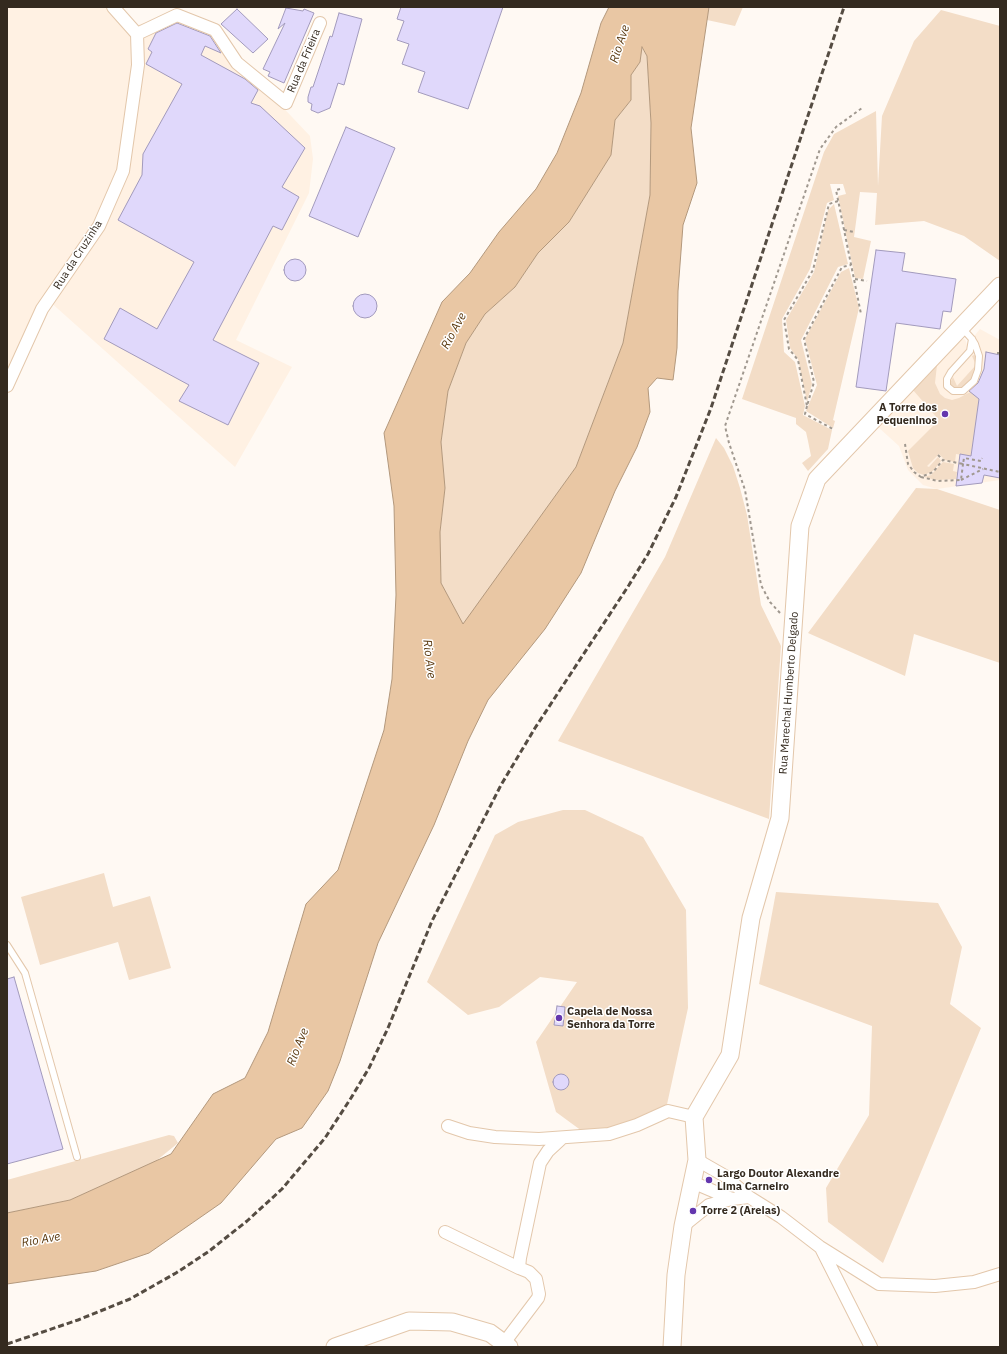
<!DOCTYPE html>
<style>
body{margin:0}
#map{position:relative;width:1007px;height:1354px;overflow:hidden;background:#fff9f3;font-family:"IBM Plex Sans",sans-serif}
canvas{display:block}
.frame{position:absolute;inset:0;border:8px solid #342a1f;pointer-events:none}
</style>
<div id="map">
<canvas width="1007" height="1354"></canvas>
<div class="frame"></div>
</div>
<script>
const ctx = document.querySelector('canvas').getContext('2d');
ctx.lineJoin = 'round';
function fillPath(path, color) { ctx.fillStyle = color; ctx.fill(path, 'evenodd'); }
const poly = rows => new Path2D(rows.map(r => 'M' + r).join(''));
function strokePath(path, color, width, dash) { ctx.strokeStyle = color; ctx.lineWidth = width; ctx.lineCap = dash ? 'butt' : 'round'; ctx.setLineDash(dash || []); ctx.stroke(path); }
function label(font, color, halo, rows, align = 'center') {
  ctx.font = font + ' "IBM Plex Sans",sans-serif'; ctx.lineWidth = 3; ctx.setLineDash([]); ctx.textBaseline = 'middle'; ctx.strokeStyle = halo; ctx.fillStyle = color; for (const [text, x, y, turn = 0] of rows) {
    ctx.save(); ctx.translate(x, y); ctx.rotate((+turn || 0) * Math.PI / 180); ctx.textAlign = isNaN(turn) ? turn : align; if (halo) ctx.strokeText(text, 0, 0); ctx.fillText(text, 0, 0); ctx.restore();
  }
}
fillPath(poly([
 [9,7,109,7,131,27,178,13,215,27,239,61,310,136,313,159,309,193,236,340,292,367,235,467,48,300,7,389,7,8],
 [980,329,1000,340,1000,480,937,489,923,485,908,470,899,446,878,427,960,340,965,339,967,345]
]), '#fff1e3');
fillPath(poly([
 [709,7,743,7,735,26,707,20],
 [941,10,1000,26,1000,261,964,236,924,221,875,225,877,193,860,192,854,237,871,241,863,279,855,278,838,196,846,194,843,184,830,184,834,200,827,203,810,269,782,319,784,352,795,362,805,406,803,415,832,430,828,449,808,471,802,463,811,456,808,441,806,432,796,424,796,418,742,399,824,152,834,134,876,111,878,186,882,116,914,41],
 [641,46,647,56,651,123,650,195,623,343,576,467,463,625,441,583,440,532,445,488,441,442,448,391,466,343,485,314,515,287,538,253,569,222,611,155,615,120,631,100,631,75,640,62],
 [834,204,848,264,838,267,801,340,812,384,807,402,798,359,790,348,786,320,814,272,828,210],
 [849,268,859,308,833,420,835,421,833,428,806,411,817,385,805,339,841,272],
 [974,355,977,356,979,360,976,375,964,389,955,390,951,385,951,381,953,377,957,386,976,365,972,356],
 [937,365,935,383,940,394,945,398,952,400,959,398,970,392,981,390,971,456,956,454,955,462,945,460,939,454,927,466,929,467,938,457,941,461,933,471,924,475,918,473,913,468,908,451,939,420,913,390],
 [716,438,724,448,733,466,740,488,747,515,761,605,781,646,769,819,558,741,665,557],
 [943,462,954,464,953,471,957,472,956,479,936,480,924,477,931,475],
 [916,488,937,489,1000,510,1000,663,914,634,905,676,808,633],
 [563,810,585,810,643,837,686,910,688,1008,666,1109,636,1123,586,1134,556,1112,536,1042,577,982,540,977,499,1007,468,1015,427,982,495,835,518,822],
 [104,873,113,907,150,896,171,968,129,980,118,942,40,965,21,897],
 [776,892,938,903,962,947,950,1004,981,1028,883,1263,828,1222,826,1188,869,1115,872,1026,759,984],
 [169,1135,174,1136,178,1143,156,1161,70,1200,7,1213,7,1180]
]), '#f3ddc7');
const water = poly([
 [609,7,709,7,691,128,697,183,683,225,678,291,677,348,673,380,657,378,648,388,650,412,637,447,615,491,581,573,545,629,488,700,468,741,434,825,378,943,340,1061,328,1091,302,1128,276,1139,221,1203,149,1253,96,1271,7,1284,7,1213,70,1200,171,1154,213,1094,245,1078,268,1032,306,904,338,870,384,730,392,679,396,595,394,506,384,433,442,302,470,273,499,232,536,189,557,153,581,93,601,23,609,7],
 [642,47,647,56,651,123,650,195,623,343,576,467,463,624,441,583,440,532,445,488,441,442,448,391,466,343,485,314,515,287,538,253,569,222,611,155,615,120,631,100,631,75,640,62,642,47]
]);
fillPath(water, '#e9c7a4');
strokePath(water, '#b3987c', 1);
const building = poly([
 [401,7,503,7,468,109,418,92,425,72,402,64,409,44,397,40,404,21,397,19,401,7],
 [286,8,303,11,304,9,314,13,284,83,268,76,270,72,263,69,285,23,278,29,286,8],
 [237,9,268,39,253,53,221,24,237,9],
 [339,13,362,19,344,85,338,83,330,108,318,113,311,110,312,104,308,102,308,97,311,87,313,87,330,36,332,37,339,13],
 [177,23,210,36,221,53,205,46,201,55,245,79,258,90,251,103,260,106,305,148,282,187,299,197,282,230,273,226,213,340,259,363,228,425,179,401,189,385,104,339,120,308,157,329,194,262,118,220,142,175,143,154,182,84,146,64,152,52,148,49,156,33,177,23],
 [346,127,395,148,358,237,309,216,346,127],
 [876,250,905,253,902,271,956,279,951,312,943,311,940,329,896,323,886,391,856,387,876,250],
 '284 270a11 11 0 1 1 22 0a11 11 0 1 1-22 0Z',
 '353 306a12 12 0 1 1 24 0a12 12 0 1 1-24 0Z',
 [986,352,1000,355,1000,478,984,475,982,483,956,486,960,454,971,456,979,399,969,391,978,383,984,369,986,352],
 [14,977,63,1149,7,1164,7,979,14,977],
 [557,1006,565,1007,563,1026,554,1025,557,1006],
 '553 1082a8 8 0 1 1 16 0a8 8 0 1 1-16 0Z'
]);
fillPath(building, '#e0d8fb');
strokePath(building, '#a29abc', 1);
const lane = poly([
 [962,328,972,339,975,344,979,356,978,370,974,381,963,391,953,391,947,386,947,379,951,372,970,351,972,339],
 [7,945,25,973,77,1157]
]);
const street = poly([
 [137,34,177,15,215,30,237,63,286,103,320,23],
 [7,386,42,309,99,226,123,171,138,65,137,34,113,7],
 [448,1126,469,1133,495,1137,539,1139,609,1134,637,1125,668,1111,694,1117],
 [697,1160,725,1176,749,1197,781,1217,820,1247,879,1284,935,1286,974,1282,1000,1274],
 [692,1182,732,1199],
 [683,1226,709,1205,732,1199,749,1197],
 [445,1232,519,1268],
 [821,1248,871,1347],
 [504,1343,538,1298,539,1294,536,1279,529,1272,519,1268,520,1258,540,1163,548,1151,562,1138]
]);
const secondary = poly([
 [335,1347,409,1321,452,1322,490,1333,509,1347],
 [672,1347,676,1275,683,1226,697,1160,694,1117,730,1055,751,918,780,818,800,526,817,479,1000,286]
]);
strokePath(lane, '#e3c7ab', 8);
strokePath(street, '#e3c7ab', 14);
strokePath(secondary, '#e3c7ab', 19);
strokePath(poly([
 [840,189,836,190,861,314],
 [838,201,829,204,813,270,784,320,789,349,798,360,807,406,814,382,804,339,842,267,851,265],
 [844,230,854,232],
 [855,279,867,281],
 [997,353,1000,353],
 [807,406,805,414,833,429],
 [905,444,908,464,914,472,921,477,933,472,943,460,963,464,964,458,981,461,982,458],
 [938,455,943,460],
 [921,477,938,481,961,480,963,464,1000,472],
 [961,480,983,469],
 [780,613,770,602,761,585,745,490,729,443,725,426,820,149,836,127,862,108]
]), '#a0988f', 2, [3, 3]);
strokePath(lane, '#fff', 6);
strokePath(street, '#fff', 12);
strokePath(secondary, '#fff', 17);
strokePath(poly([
 [7,1344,78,1320,130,1299,176,1273,208,1252,247,1221,282,1189,325,1138,351,1098,369,1068,388,1028,432,921,501,785,535,728,629,585,648,554,676,497,711,408,844,7]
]), '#554c42', 3, [6, 3]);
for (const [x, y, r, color] of [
 [945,414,4,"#6336ae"],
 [559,1018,4,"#6336ae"],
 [709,1180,4,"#6336ae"],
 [693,1211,4,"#6336ae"]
]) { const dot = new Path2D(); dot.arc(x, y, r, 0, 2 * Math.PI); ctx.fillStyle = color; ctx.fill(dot); strokePath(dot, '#fff', 1.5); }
label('11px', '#342a1f', '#fff', [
 ["Rua da Frieira",304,61,-67],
 ["Rua da Cruzinha",78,255,-57],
 ["Rua Marechal Humberto Delgado",789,693,-86]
]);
label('bold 11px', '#342a1f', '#fff', [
 ["A Torre dos",937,408,"right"],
 ["Pequeninos",937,421,"right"],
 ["Capela de Nossa",567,1012],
 ["Senhora da Torre",567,1025],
 ["Largo Doutor Alexandre",717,1174],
 ["Lima Carneiro",717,1187],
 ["Torre 2 (Areias)",701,1211]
], 'left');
label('italic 12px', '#59380e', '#fff', [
 ["Rio Ave",620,44,-72],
 ["Rio Ave",454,331,-62],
 ["Rio Ave",429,659,83],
 ["Rio Ave",298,1047,-68],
 ["Rio Ave",41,1240,-10]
]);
</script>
